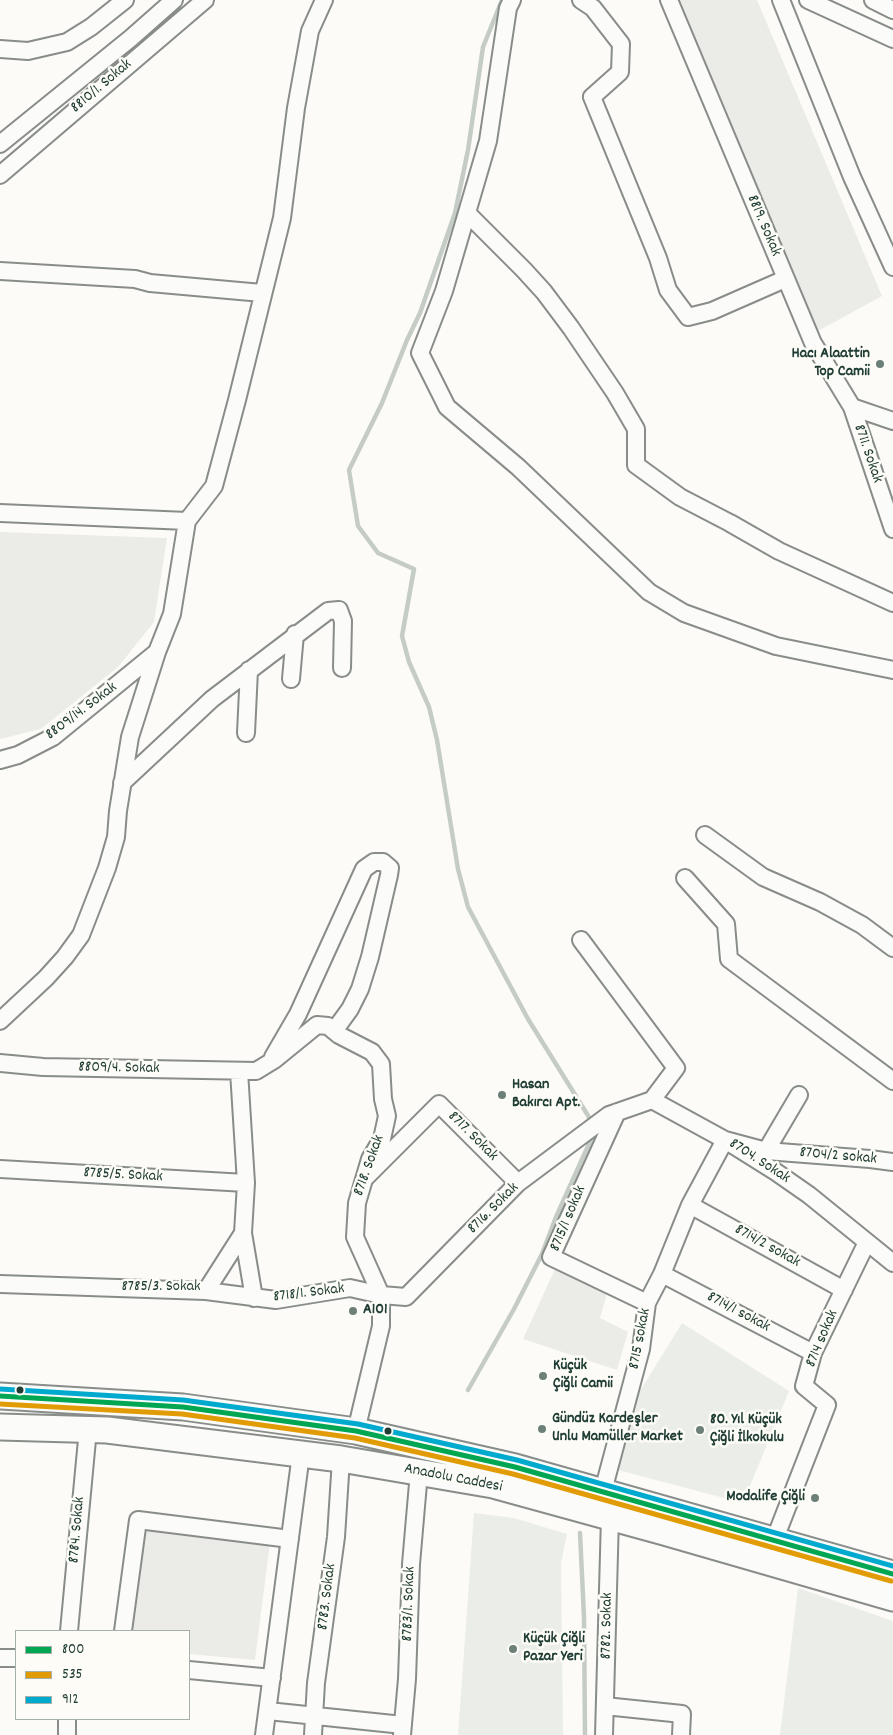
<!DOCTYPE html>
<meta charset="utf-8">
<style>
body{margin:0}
#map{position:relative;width:893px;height:1735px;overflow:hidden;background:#fcfbf8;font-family:Dekko,sans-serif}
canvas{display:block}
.legend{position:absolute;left:15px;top:1630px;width:175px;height:90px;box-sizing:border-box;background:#fdfcf7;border:1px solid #a4b0a9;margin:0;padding:6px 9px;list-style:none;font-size:15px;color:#1f3d34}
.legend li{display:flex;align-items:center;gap:10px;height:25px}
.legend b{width:25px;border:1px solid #a4b0a9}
</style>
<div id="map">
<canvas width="893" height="1735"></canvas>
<ul class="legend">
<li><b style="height:6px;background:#00a651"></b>800</li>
<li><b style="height:6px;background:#e19c05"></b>535</li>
<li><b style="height:6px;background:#00a9ce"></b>912</li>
</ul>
</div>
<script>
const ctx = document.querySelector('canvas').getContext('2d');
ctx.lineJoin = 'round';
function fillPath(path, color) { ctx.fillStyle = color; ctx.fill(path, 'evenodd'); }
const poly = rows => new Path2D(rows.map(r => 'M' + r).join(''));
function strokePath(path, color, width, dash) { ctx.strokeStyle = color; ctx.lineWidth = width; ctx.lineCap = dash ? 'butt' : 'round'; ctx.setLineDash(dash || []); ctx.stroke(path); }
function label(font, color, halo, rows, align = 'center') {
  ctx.font = font + ' Dekko,sans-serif'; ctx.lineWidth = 5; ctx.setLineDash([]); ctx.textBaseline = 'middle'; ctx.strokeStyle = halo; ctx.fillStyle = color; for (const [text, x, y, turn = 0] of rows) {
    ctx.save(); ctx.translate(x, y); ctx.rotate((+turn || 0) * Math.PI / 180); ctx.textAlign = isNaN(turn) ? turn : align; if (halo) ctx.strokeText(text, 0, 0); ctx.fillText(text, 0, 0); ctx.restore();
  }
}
fillPath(poly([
 [682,1323,789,1391,743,1503,614,1469,640,1391],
 [474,1513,514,1518,567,1534,561,1563,563,1735,458,1735],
 [798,1588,893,1621,893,1735,780,1735]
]), '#ebede8');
fillPath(poly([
 [679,0,757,0,882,296,818,331],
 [0,532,167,538,154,622,118,667,41,729,0,739],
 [555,1269,607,1294,600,1318,628,1332,617,1370,523,1339],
 [140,1526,270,1543,255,1660,189,1654,189,1631,124,1631]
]), '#ebece8');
strokePath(poly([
 [502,0,483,47,468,150,455,213,420,313,407,340,382,403,349,470,358,526,378,553,414,569,402,636,409,662,429,707,437,740,458,869,468,907,528,1019,592,1122],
 [468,1390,514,1309,542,1254,556,1217,593,1135],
 [580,1533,584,1617,585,1735]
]), '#c5ccc6', 4.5);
const minor = poly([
 [512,0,508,8,488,141,444,291,420,353,447,407,518,467,649,592,684,613,776,646,893,670],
 [581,0,593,8,621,44,620,72,592,97,658,258,668,290,688,317,712,311,785,279],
 [669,0,813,343,852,407,893,421],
 [781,0,852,177,893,267],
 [808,0,893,39],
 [873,0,893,10],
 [0,49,28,51,67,42,91,27,125,0],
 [0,144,131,38,174,0],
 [0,175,205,0],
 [467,213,524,270,544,292,571,328,615,393,636,429,636,465,680,497,730,523,779,551,893,603],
 [0,271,135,279,150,283,262,293],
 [852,407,893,529],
 [0,513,187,521],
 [291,679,295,634],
 [246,733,249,670],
 [0,760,18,755,53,737,157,652],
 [122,783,212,699,328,611,339,610,343,621,342,668],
 [705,835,763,877,820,902,862,925,893,948],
 [685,878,726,924,729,959,893,1081],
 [581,940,676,1068,652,1100],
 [0,1021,46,978,65,957,81,935,107,868,116,837,118,811,130,737,157,652,172,614,187,521,214,486,237,400,282,218,296,108,310,31,324,0],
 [273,1057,298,1014,364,869,374,862,383,862,390,868,389,875,370,957,360,989,350,1009,334,1031],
 [0,1063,43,1067,256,1071,274,1060,317,1025,328,1026,339,1035,372,1052,381,1064,383,1099,387,1116,382,1139,370,1159,357,1203,355,1237,381,1295,381,1326,356,1431],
 [617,1112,551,1257,647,1303],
 [766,1151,799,1095],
 [0,1169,246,1183],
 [366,1177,439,1104,518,1183],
 [690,1205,844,1290],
 [243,1233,254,1298],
 [662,1274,813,1353],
 [0,1284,206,1291,243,1233,246,1183,239,1071],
 [206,1291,276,1300,350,1288,381,1295,406,1297,518,1183,609,1115,652,1100,725,1140,776,1172,809,1195,893,1263],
 [603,1491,641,1349,647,1303,662,1274,690,1205,725,1140,766,1151,870,1159,893,1162],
 [774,1541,827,1405,804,1386,813,1353,867,1242],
 [69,1631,88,1429],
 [123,1631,138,1520,290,1539],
 [0,1658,16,1658],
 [189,1670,272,1678],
 [605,1706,682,1714,681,1735],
 [268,1711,403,1725],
 [67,1735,67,1719],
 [264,1735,301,1454],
 [313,1735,316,1683,336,1537,341,1459],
 [402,1735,407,1679,411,1564,419,1472],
 [604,1735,610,1517]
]);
const highway = poly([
 [0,1396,183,1407,356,1431,515,1467,893,1574],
 [0,1427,107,1430,341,1459,493,1485,664,1532,893,1598]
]);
strokePath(minor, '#888d8a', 20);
strokePath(highway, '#888d8a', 29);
strokePath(minor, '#fbfbf9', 16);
strokePath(highway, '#fbfbf9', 25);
strokePath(poly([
 [0,1396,183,1407,356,1431,515,1467,893,1574]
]), '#00a651', 5);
strokePath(poly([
 [0,1404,182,1414,355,1438,513,1474,891,1581]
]), '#e19c05', 5);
strokePath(poly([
 [0,1389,183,1400,358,1424,517,1460,893,1566]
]), '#00a9ce', 5);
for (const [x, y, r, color] of [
 [880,364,5,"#6c8079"],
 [502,1095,5,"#6c8079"],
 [353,1311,5,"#6c8079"],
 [543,1376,5,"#6c8079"],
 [20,1390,4.5,"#1f3d34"],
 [542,1429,5,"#6c8079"],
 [700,1430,5,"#6c8079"],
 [388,1431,4.5,"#1f3d34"],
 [815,1498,5,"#6c8079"],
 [513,1649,5,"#6c8079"]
]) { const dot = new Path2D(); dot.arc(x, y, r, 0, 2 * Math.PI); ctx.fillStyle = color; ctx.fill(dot); strokePath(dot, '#fdfcf7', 2); }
label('16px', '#1f3d34', '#fdfcf7', [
 ["8810/1. Sokak",102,87,-40],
 ["8819. Sokak",763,226,67],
 ["8711. Sokak",867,454,71],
 ["8809/14. Sokak",82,712,-37],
 ["8809/4. Sokak",119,1069,1],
 ["8717. Sokak",472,1137,45],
 ["8704/2 sokak",838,1157,5],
 ["8704. Sokak",759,1162,33],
 ["8718. Sokak",370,1166,-70],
 ["8785/5. Sokak",123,1176,3],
 ["8716. Sokak",494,1209,-45],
 ["8715/1 sokak",569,1219,-67],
 ["8714/2 sokak",767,1247,29],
 ["8785/3. Sokak",161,1288],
 ["8718/1. Sokak",309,1294,-7],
 ["8714/1 sokak",738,1313,28],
 ["8715 sokak",641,1339,-79],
 ["8714 sokak",823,1339,-67],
 ["Anadolu Caddesi",453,1479,11],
 ["8784. Sokak",78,1530,-85],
 ["8783. Sokak",328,1597,-83],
 ["8783/1. Sokak",410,1604,-88],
 ["8782. Sokak",608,1626,-89]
]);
label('bold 16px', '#1f3d34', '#fdfcf7', [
 ["Hacı Alaattin",870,355,"right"],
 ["Top Camii",870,373,"right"],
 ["Hasan",512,1086],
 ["Bakırcı Apt.",512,1104],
 ["A101",363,1311],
 ["Küçük",553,1367],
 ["Çiğli Camii",553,1385],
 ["Gündüz Kardeşler",552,1420],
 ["Unlu Mamüller Market",552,1438],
 ["80. Yıl Küçük",710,1421],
 ["Çiğli İlkokulu",710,1439],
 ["Modalife Çiğli",805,1498,"right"],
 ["Küçük Çiğli",523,1640],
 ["Pazar Yeri",523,1658]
], 'left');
</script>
